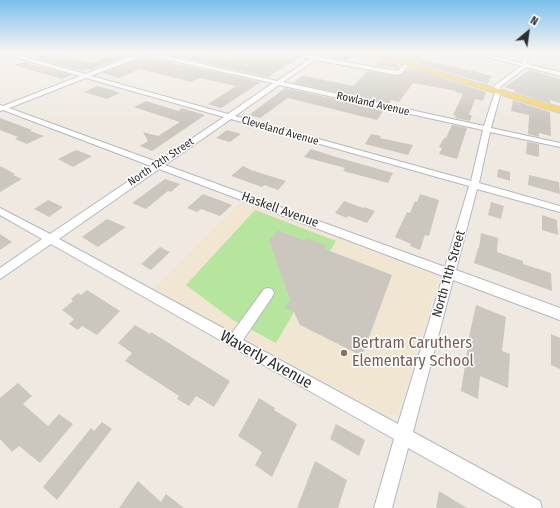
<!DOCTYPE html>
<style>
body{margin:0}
#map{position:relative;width:560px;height:508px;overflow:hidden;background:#efe9e1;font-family:"Fira Sans Condensed",sans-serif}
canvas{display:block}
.north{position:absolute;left:508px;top:12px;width:40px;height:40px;-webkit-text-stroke:3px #fff;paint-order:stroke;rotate:29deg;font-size:11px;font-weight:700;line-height:16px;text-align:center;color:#2e2e2e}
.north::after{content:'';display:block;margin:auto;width:14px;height:18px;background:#2e2e2e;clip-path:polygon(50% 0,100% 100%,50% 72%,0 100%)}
</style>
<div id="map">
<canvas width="560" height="508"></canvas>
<div class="north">N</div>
</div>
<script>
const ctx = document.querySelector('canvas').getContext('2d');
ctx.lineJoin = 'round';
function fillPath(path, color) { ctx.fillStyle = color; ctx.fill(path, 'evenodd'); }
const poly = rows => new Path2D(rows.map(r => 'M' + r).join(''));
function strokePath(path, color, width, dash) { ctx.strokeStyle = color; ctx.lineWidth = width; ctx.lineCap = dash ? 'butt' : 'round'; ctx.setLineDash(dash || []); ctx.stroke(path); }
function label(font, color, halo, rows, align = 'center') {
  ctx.font = font + ' "Fira Sans Condensed",sans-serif'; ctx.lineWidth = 3; ctx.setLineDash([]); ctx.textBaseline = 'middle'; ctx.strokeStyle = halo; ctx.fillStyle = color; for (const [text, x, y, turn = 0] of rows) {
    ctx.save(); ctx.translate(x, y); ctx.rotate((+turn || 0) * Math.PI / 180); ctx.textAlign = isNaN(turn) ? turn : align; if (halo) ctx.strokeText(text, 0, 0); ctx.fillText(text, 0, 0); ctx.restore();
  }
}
fillPath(poly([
 [242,200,434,273,439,278,398,416,391,417,153,290]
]), '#f0e6d1');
fillPath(poly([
 [379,52,423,52,413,65,378,54],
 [255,210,336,241,330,251,325,249,326,247,304,240,278,230,270,240,294,312,276,343,233,320,186,285]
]), '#b6e59e');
fillPath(poly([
 [168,52,189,57,195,54,228,59,242,52,258,52,297,59,268,77,162,53],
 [326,52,343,52,354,54,346,60,322,56],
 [52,53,91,63,118,54,125,53,131,54,91,70,87,69,82,71,34,58],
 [143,57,150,58,261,82,221,108,208,104,236,86,200,78,191,82,140,69,118,78,102,73],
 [419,59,477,72,491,76,488,84,415,63],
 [382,60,397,64,399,67,397,69,374,65],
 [24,62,72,75,62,79,13,65],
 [411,68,486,92,483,101,475,99,469,115,472,115,470,121,455,118,456,116,453,115,463,94,455,92,456,91,413,83,399,102,391,100,389,104,293,83,302,76,305,76,353,86,368,71,397,76],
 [530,70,560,79,560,103,550,100,550,103,514,92,515,90,504,87],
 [97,86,112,90,120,93,107,99,84,92],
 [285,88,384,110,377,120,288,98,260,118,249,115],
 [513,100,550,112,551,136,539,133,539,137,528,134,529,115,511,111],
 [146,101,178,111,182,108,205,115,152,151,140,146,148,141,143,132,158,136,180,122,134,107],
 [0,118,32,130,30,131,44,136,27,144,15,139,18,137,0,130],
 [452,125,467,128,457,159,439,154,442,148,439,147,444,138,446,138],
 [227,130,241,134,230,142,216,138],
 [371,134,381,136,380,138,413,145,408,155,365,144],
 [527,142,539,144,539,157,526,154],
 [311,149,336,157,393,173,388,183,343,171,345,168,304,157],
 [76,150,92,156,73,167,58,159],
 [0,166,15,174,13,175,22,179,0,192],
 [243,166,251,170,286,181,278,190,264,185,262,187,231,176],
 [498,169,510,172,510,181,497,177],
 [529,175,559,182,560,194,528,185],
 [165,179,180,184,171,192,168,191,146,209,132,203],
 [203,194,222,201,232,205,220,216,201,209,197,212,187,208],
 [420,194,439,200,429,236,425,235,420,250,410,246,411,244,395,237,407,212,410,213,415,201,417,202],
 [48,200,63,207,49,217,34,209],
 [344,201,363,208,364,207,375,211,367,223,348,216,347,218,335,213],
 [491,202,504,206,501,219,488,215],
 [542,215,557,220,558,235,542,230],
 [107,219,126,227,98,247,82,237],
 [278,230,304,240,306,238,327,246,325,249,392,275,362,356,300,325,294,312,285,308,290,300,269,240],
 [481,233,498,238,497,252,523,261,523,264,551,273,552,291,474,263,478,248,479,248],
 [0,234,12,242,0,250],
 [160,247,170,252,151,270,141,264],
 [87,290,120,311,97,335,82,326,78,330,69,324,74,319,62,310,73,301,71,299,78,293,81,295],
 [476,305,506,317,502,351,510,354,508,388,480,376,478,399,461,391,470,332],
 [135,325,150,334,151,332,230,381,214,407,196,396,189,406,177,399,179,396,125,361,132,353,118,343],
 [551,334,560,338,560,369,551,365],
 [18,383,32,396,23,404,48,426,59,414,73,424,40,463,19,446,12,452,0,439,0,398],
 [259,398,275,408,274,410,297,424,272,477,255,465,262,452,238,436],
 [102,422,112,429,57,500,43,487,91,428,94,431],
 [336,424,365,440,359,456,330,439],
 [315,461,347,480,338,508,297,508],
 [138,481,161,502,166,494,184,508,119,508],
 [439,491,467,508,436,508]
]), '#cbc7bf');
const minor = poly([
 [0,52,6,52,86,74,139,53,137,52,149,52,277,81,310,59,280,52,289,52,313,56,320,52,325,52,319,57,397,71,407,62,410,64,409,65,401,74,397,75,315,60,283,82,484,126,495,92,494,86,521,66,468,52,475,52,522,63,524,52,528,52,527,64,560,72,560,76,526,67,500,87,501,92,491,128,560,143,560,147,490,132,479,183,560,206,560,212,477,189,456,270,560,308,560,320,453,280,413,432,540,501,542,508,515,508,408,448,392,508,374,508,394,439,51,244,0,279,0,268,42,239,0,215,0,208,50,234,151,166,3,110,0,111,0,105,3,106,80,76,0,53,0,52],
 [145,55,273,83,228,114,91,76,145,55],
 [86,78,224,117,157,162,9,108,86,78],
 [279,85,483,130,471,181,235,116,279,85],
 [231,119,469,186,445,267,165,165,231,119],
 [159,169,443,276,398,424,243,340,272,297,274,293,272,289,268,288,264,289,232,333,59,239,159,169]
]);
const major = poly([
 [363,52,372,52,560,107,560,113,363,52]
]);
strokePath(minor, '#b4b7c1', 2);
strokePath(major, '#c9c9c9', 2);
fillPath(minor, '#fff');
fillPath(major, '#f2d163');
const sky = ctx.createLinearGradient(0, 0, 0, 123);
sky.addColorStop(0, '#7abfeb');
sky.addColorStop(0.42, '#f8f5f2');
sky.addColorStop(1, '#f8f5f200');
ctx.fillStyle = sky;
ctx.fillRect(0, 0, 560, 123);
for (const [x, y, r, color] of [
 [344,353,4,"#8d6e63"]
]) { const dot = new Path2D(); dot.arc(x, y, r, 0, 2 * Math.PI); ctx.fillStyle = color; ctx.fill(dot); strokePath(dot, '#fff', 1.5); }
label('11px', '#2e2e2e', '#fff', [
 ["Rowland Avenue",373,104,13],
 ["Cleveland Avenue",280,131,16],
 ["North 12th Street",161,162,-34]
]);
label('13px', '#2e2e2e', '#fff', [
 ["Haskell Avenue",280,210,20],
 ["North 11th Street",449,274,-74]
]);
label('16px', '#785e54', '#fff', [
 ["Bertram Caruthers",352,344],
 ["Elementary School",352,362]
], 'left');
label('16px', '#2e2e2e', '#fff', [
 ["Waverly Avenue",266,360,29]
]);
</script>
